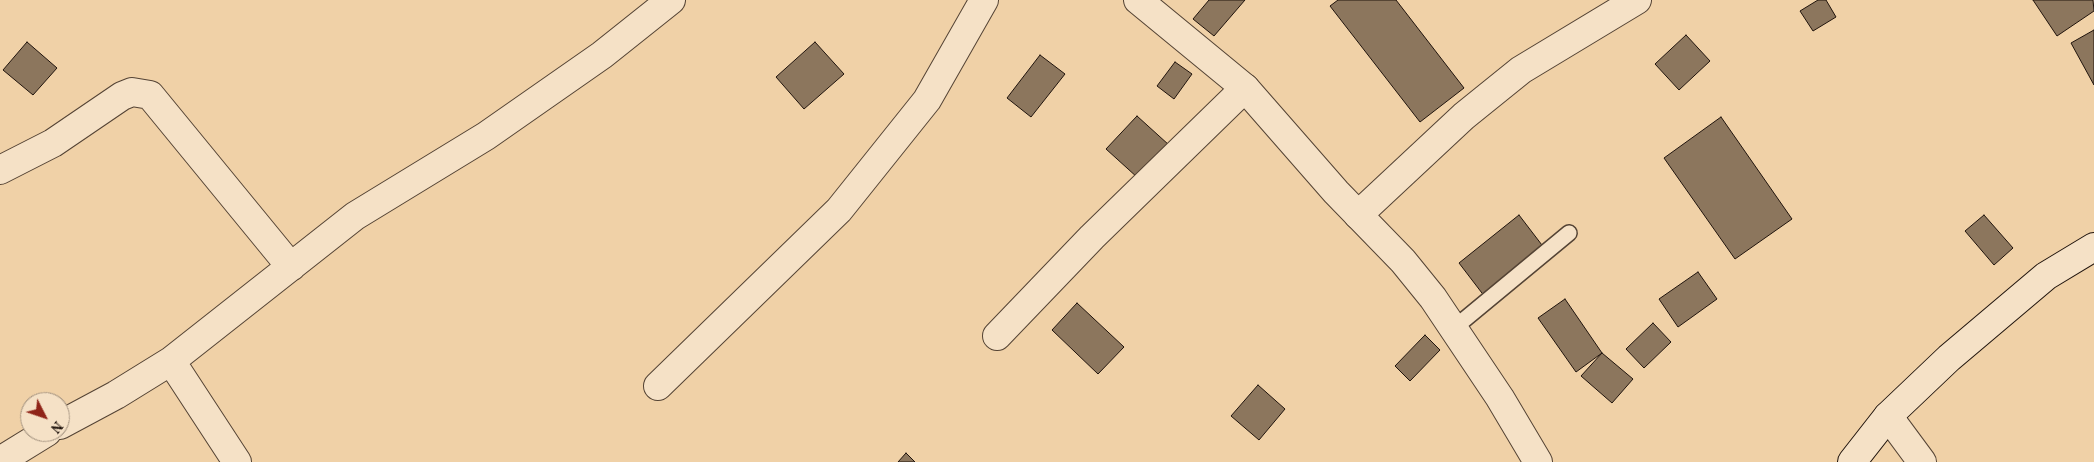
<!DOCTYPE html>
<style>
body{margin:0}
#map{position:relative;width:2094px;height:462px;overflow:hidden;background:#f0d1a7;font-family:Vollkorn,serif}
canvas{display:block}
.north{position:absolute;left:20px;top:392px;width:50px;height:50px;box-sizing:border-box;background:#f5e1c6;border:1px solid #a08f7c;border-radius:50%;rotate:131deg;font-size:14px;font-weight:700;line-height:20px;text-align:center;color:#20140d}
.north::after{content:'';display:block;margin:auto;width:18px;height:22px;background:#8f2418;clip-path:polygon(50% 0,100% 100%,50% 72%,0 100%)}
</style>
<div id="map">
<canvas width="2094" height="462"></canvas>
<div class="north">N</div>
</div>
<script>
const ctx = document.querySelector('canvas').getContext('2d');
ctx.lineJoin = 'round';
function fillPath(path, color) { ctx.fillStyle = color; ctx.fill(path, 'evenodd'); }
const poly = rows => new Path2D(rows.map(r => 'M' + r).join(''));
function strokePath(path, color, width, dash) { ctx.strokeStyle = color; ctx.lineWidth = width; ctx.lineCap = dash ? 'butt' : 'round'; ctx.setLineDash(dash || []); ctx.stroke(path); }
const building = poly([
 [1209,0,1245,0,1214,36,1193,19,1209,0],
 [1338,0,1396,0,1464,88,1420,122,1330,6,1338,0],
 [1818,0,1826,0,1836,17,1813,31,1800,11,1818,0],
 [2033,0,2093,0,2094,11,2057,36,2033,0],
 [2094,30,2094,85,2071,43,2094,30],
 [1686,35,1710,61,1679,90,1655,64,1686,35],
 [27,42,57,68,33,95,3,70,27,42],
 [815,42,844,74,804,109,776,77,815,42],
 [1040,55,1065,74,1031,117,1007,98,1040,55],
 [1175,62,1192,74,1174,99,1157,86,1175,62],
 [1137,116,1169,145,1138,178,1106,149,1137,116],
 [1721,117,1792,219,1735,259,1664,158,1721,117],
 [1519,215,1545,249,1485,297,1459,263,1519,215],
 [1984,215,2013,248,1994,265,1965,231,1984,215],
 [1698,272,1717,299,1678,327,1659,299,1698,272],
 [1565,299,1602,353,1576,372,1538,318,1565,299],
 [1077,303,1124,347,1098,374,1052,330,1077,303],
 [1653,323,1671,342,1644,368,1626,349,1653,323],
 [1425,335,1440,350,1410,381,1395,366,1425,335],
 [1602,353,1633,379,1612,403,1581,376,1602,353],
 [1258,385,1285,409,1259,440,1231,416,1258,385],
 [906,453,915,462,898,462,906,453]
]);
fillPath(building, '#8c765d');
strokePath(building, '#20140d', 1);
const service = poly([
 [1453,329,1569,233]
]);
const minor = poly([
 [0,170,53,143,122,96,132,92,150,95,291,267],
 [1358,215,1464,116,1521,70,1637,0],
 [997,336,1092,237,1245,88],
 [171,361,237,462],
 [658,386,839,210,927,100,984,0],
 [1888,416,1922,462],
 [60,425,116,395,171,361,355,216,486,136,602,55,671,0],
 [0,461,47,432]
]);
const tertiary = poly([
 [1138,0,1245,88,1336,192,1403,261,1433,298,1500,398,1538,462]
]);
const secondary = poly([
 [1852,462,1888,416,1949,358,2046,276,2094,247]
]);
strokePath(service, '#544334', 18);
strokePath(minor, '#544334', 30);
strokePath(tertiary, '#544334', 30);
strokePath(secondary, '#20140d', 30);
strokePath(service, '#f5e1c6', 15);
strokePath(minor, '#f5e1c6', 28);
strokePath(tertiary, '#f5e1c6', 28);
strokePath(secondary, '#f5e1c6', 28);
</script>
